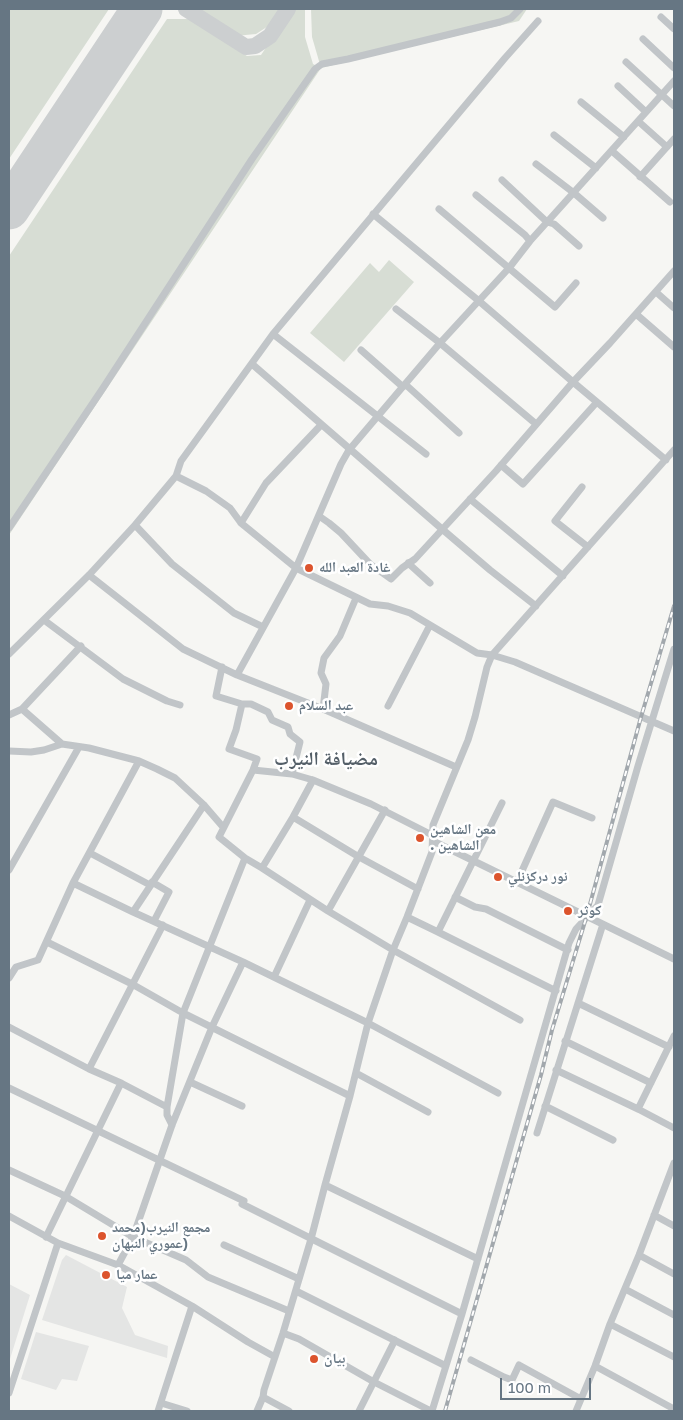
<!DOCTYPE html>
<meta charset="utf-8">
<style>
body{margin:0}
#map{position:relative;width:683px;height:1420px;overflow:hidden;background:#f6f6f3;font-family:"Golos Text",sans-serif}
canvas{display:block}
.frame{position:absolute;inset:0;border:10px solid #667683;pointer-events:none}
.scale{position:absolute;left:500px;top:1378px;width:91px;height:22px;box-sizing:border-box;border:2px solid #667683;border-top:0;padding-left:6px;font-size:15px;line-height:18px;white-space:nowrap;color:#667683;-webkit-text-stroke:4px #fff;paint-order:stroke}
</style>
<div id="map">
<canvas width="683" height="1420"></canvas>
<div class="frame"></div>
<div class="scale">100 m</div>
</div>
<script>
const ctx = document.querySelector('canvas').getContext('2d');
ctx.lineJoin = 'round';
function fillPath(path, color) { ctx.fillStyle = color; ctx.fill(path, 'evenodd'); }
const poly = rows => new Path2D(rows.map(r => 'M' + r).join(''));
function strokePath(path, color, width, dash) { ctx.strokeStyle = color; ctx.lineWidth = width; ctx.lineCap = dash ? 'butt' : 'round'; ctx.setLineDash(dash || []); ctx.stroke(path); }
function label(font, color, halo, rows, align = 'center') {
  ctx.font = font + ' "Golos Text","Noto Naskh Arabic",sans-serif'; ctx.lineWidth = 5; ctx.setLineDash([]); ctx.textBaseline = 'middle'; ctx.strokeStyle = halo; ctx.fillStyle = color; for (const [text, x, y, turn = 0] of rows) {
    ctx.save(); ctx.translate(x, y); ctx.rotate((+turn || 0) * Math.PI / 180); ctx.textAlign = isNaN(turn) ? turn : align; if (halo) ctx.strokeText(text, 0, 0); ctx.fillText(text, 0, 0); ctx.restore();
  }
}
fillPath(poly([
 [66,1255,127,1287,122,1308,135,1335,168,1346,167,1358,42,1320,62,1260],
 [9,1284,30,1295,10,1359,9,1359],
 [36,1332,89,1346,77,1381,62,1379,56,1390,21,1379]
]), '#e4e5e4');
fillPath(poly([
 [9,9,109,9,9,159],
 [195,9,282,9,273,23,256,34,235,36,196,10],
 [292,9,305,9,305,37,313,64,321,68,312,37,311,9,527,9,519,21,321,68,9,535,9,256,167,19,192,19,247,56,261,55],
 [389,260,414,282,344,362,310,333,370,263,379,272]
]), '#d7ddd4');
strokePath(poly([
 [186,9,246,47,255,46,270,36,288,9]
]), '#cccfd0', 16);
strokePath(poly([
 [9,209,142,9]
]), '#cccfd0', 41);
strokePath(poly([
 [661,17,674,29],
 [643,39,674,68],
 [626,62,674,106],
 [618,86,646,112],
 [581,102,624,137],
 [638,121,667,147],
 [554,135,596,168],
 [612,151,670,202],
 [536,164,574,193,603,218],
 [640,177,674,139],
 [502,180,547,222,554,224,579,246],
 [476,195,525,235,530,241],
 [439,209,555,307,576,283],
 [373,214,479,301,573,382,666,460],
 [656,292,674,308],
 [396,309,440,343,536,424],
 [636,314,674,347],
 [273,334,426,454],
 [361,350,403,387],
 [252,364,442,529,490,570,536,606],
 [405,384,459,433],
 [501,465,523,484,597,402],
 [176,476,206,491,230,508,241,523,296,568,370,604,388,606,410,613,477,653,492,655,515,662,674,731],
 [582,487,555,521,588,547],
 [470,499,563,576],
 [319,516,329,523,341,533,370,564,391,579,402,568,415,559,496,471,573,382,610,343,674,271],
 [241,523,266,483,321,425],
 [135,525,172,564,234,613,263,627],
 [9,528,103,388,252,159,315,69,322,64,348,59,500,22,511,18,520,9],
 [408,563,430,583],
 [89,575,183,649,237,675,323,709,456,767],
 [44,620,123,679,167,701,180,705],
 [9,654,89,575,135,525,176,476,181,461,273,334,505,58,538,21],
 [222,667,216,696,242,704,251,704,268,712,272,720,288,727,290,734,300,742,292,774],
 [237,675,296,568,341,464,349,450,440,343,509,268,530,241,674,81],
 [242,704,236,730,229,749,257,759,253,770,219,837,245,858,262,868,328,911,393,950,520,1020],
 [388,706,430,625],
 [22,709,62,744],
 [323,709,326,684,321,673,324,658,340,636,356,598],
 [9,715,22,709,81,646],
 [9,751,31,752,44,750,62,744,89,748,139,761,157,769,175,778,204,805,223,827],
 [253,770,292,774,313,780,371,804,432,835],
 [293,817,359,857,418,889],
 [433,841,674,959],
 [90,853,150,885],
 [262,868,293,817,313,780],
 [9,870,79,747],
 [152,882,169,892,154,921],
 [517,882,553,802,592,818],
 [73,883,133,912,243,962,368,1023,498,1093],
 [455,897,475,907,486,909,568,950],
 [328,911,385,810],
 [133,912,204,805],
 [407,917,438,932,502,803],
 [438,932,556,991],
 [47,942,132,984,183,1013,350,1096],
 [274,977,310,900],
 [9,978,16,967,38,960,73,883,139,761],
 [578,1003,669,1047],
 [9,1027,89,1069,121,1083,167,1107],
 [565,1041,651,1083],
 [89,1069,163,925],
 [556,1070,638,1109,674,1128],
 [356,1073,428,1112],
 [190,1082,242,1106],
 [9,1088,244,1201],
 [545,1106,613,1140],
 [638,1109,674,1036],
 [172,1125,167,1115,167,1107,183,1013,245,858],
 [537,1133,603,924],
 [9,1170,65,1196,133,1237,186,1260,208,1277,289,1311],
 [325,1185,478,1259],
 [242,1204,462,1314],
 [654,1215,674,1226],
 [9,1216,58,1243,118,1265,192,1306,248,1342,275,1357],
 [46,1237,121,1083],
 [224,1245,299,1279],
 [639,1255,674,1274],
 [118,1265,133,1237,172,1125,212,1027,243,962],
 [625,1289,674,1315],
 [296,1291,446,1366],
 [610,1324,674,1357],
 [283,1333,299,1339,374,1382,431,1411],
 [471,1360,504,1377,512,1380,519,1365,581,1399],
 [595,1366,674,1409],
 [9,1393,58,1243],
 [263,1397,289,1411],
 [161,1403,187,1411],
 [158,1411,192,1306],
 [257,1411,263,1397,264,1390,283,1333,311,1239,325,1185,350,1096,368,1023,393,950,407,917,432,852,433,825,468,740,475,717,487,667,492,655,674,450],
 [359,1411,395,1340],
 [432,1411,462,1314,569,943,576,929,598,905,638,766,674,649],
 [576,1411,595,1366,610,1324,639,1255,674,1163]
]), '#c1c5c8', 7);
const rail = poly([
 [445,1411,541,1075,552,1030,587,915,641,717,674,606]
]);
strokePath(rail, '#a2a8ad', 4);
strokePath(rail, '#fff', 2, [5.5]);
for (const [x, y, r, color] of [
 [309,568,5,"#dc542d"],
 [289,706,5,"#dc542d"],
 [420,838,5,"#dc542d"],
 [498,877,5,"#dc542d"],
 [568,911,5,"#dc542d"],
 [102,1236,5,"#dc542d"],
 [106,1275,5,"#dc542d"],
 [314,1359,5,"#dc542d"]
]) { const dot = new Path2D(); dot.arc(x, y, r, 0, 2 * Math.PI); ctx.fillStyle = color; ctx.fill(dot); strokePath(dot, '#fff', 2); }
label('bold 14px', '#667683', '#fff', [
 ["غادة العبد الله",319,568],
 ["عبد السلام",299,706],
 ["معن الشاهين",430,830],
 [". الشاهين",430,846],
 ["نور دركزنلي",508,877],
 ["كوثر",578,911],
 ["مجمع النيرب(محمد",112,1228],
 ["عموري النبهان)",112,1244],
 ["عمار ميا",116,1275],
 ["بيان",324,1359]
], 'left');
label('bold 19px', '#545f68', '#fff', [
 ["مضيافة النيرب",326,759]
]);
</script>
